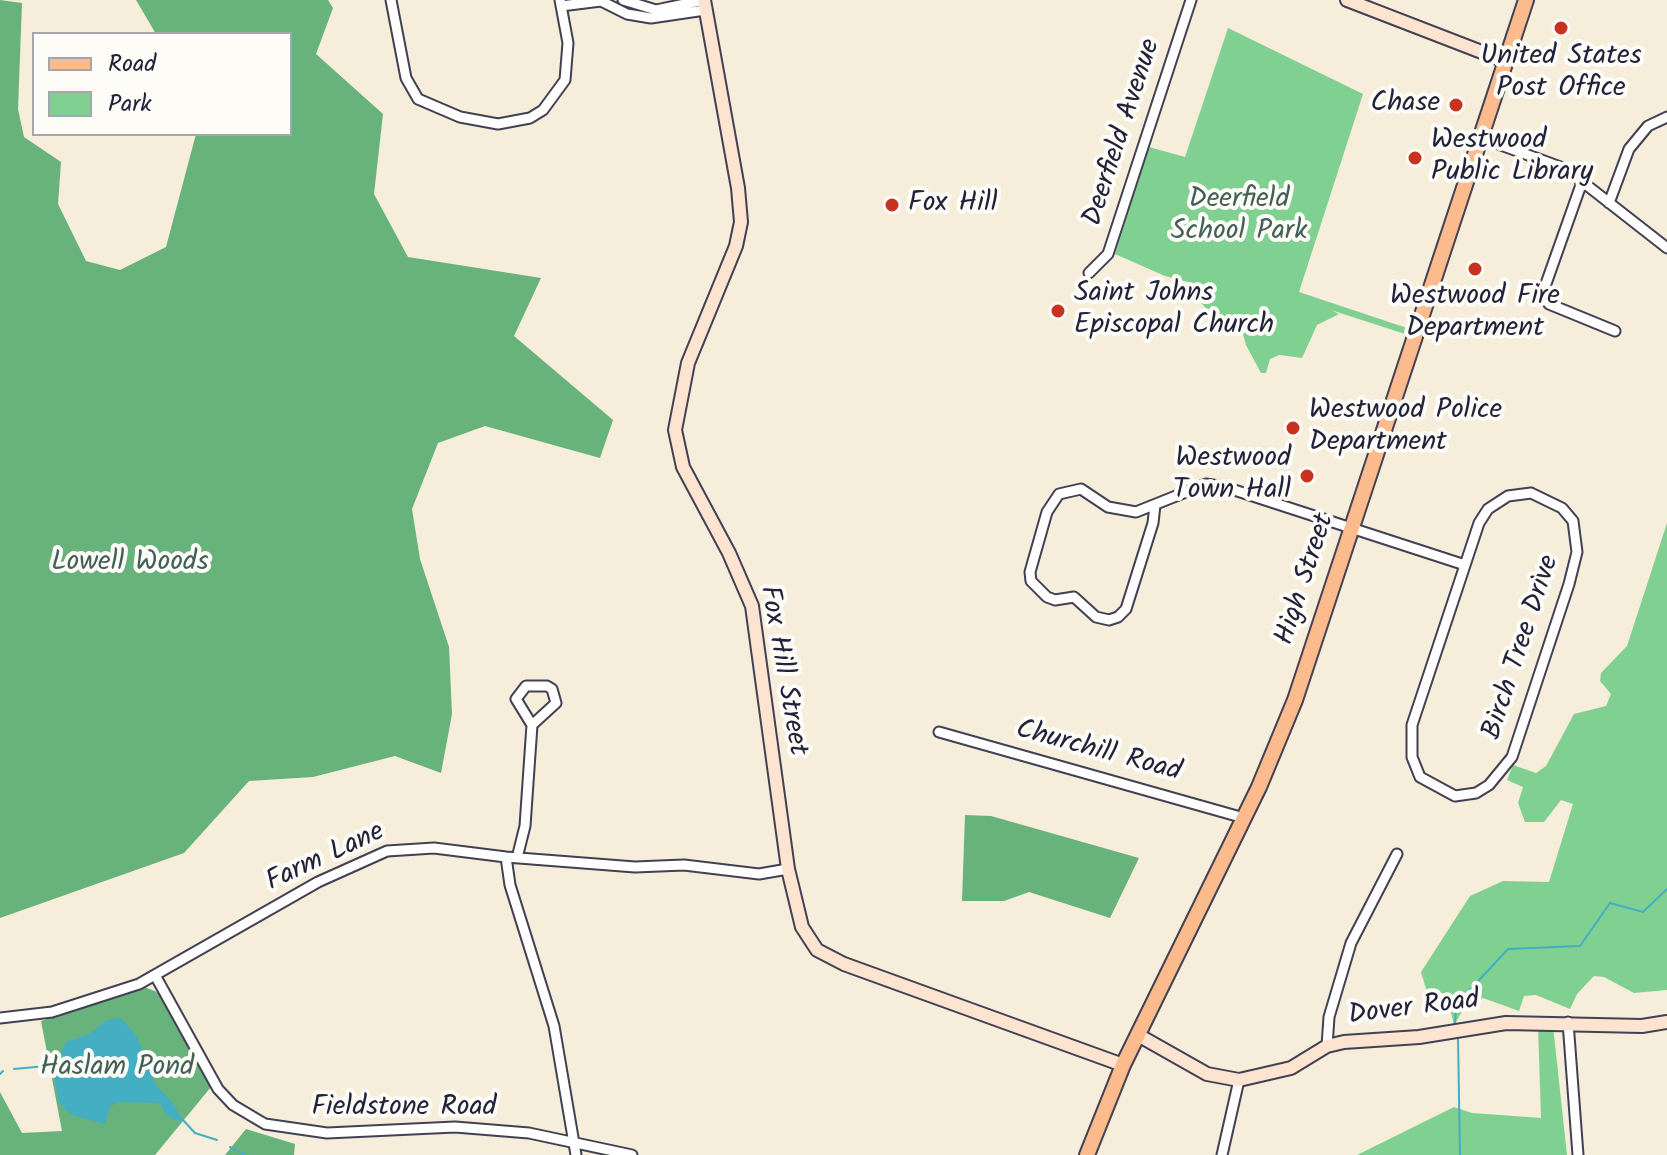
<!DOCTYPE html>
<style>
body{margin:0}
#map{position:relative;width:1667px;height:1155px;overflow:hidden;background:#f6edda;font-family:Kalam,sans-serif}
canvas{display:block}
.legend{position:absolute;left:32px;top:32px;width:260px;height:104px;box-sizing:border-box;background:#fdfcf7;border:2px solid #a5a5ac;margin:0;padding:10px 14px;list-style:none;font-size:24px;color:#22223b}
.legend li{display:flex;align-items:center;gap:16px;height:40px}
.legend b{width:40px;border:2px solid #a5a5ac}
</style>
<div id="map">
<canvas width="1667" height="1155"></canvas>
<ul class="legend">
<li><b style="height:10px;background:#fbbb8d"></b>Road</li>
<li><b style="height:22px;background:#80d091"></b>Park</li>
</ul>
</div>
<script>
const ctx = document.querySelector('canvas').getContext('2d');
ctx.lineJoin = 'round';
function fillPath(path, color) { ctx.fillStyle = color; ctx.fill(path, 'evenodd'); }
const poly = rows => new Path2D(rows.map(r => 'M' + r).join(''));
function strokePath(path, color, width, dash) { ctx.strokeStyle = color; ctx.lineWidth = width; ctx.lineCap = dash ? 'butt' : 'round'; ctx.setLineDash(dash || []); ctx.stroke(path); }
function label(font, color, halo, rows, align = 'center') {
  ctx.font = font + ' Kalam,sans-serif'; ctx.lineWidth = 8; ctx.setLineDash([]); ctx.textBaseline = 'middle'; ctx.strokeStyle = halo; ctx.fillStyle = color; for (const [text, x, y, turn = 0] of rows) {
    ctx.save(); ctx.translate(x, y); ctx.rotate((+turn || 0) * Math.PI / 180); ctx.textAlign = isNaN(turn) ? turn : align; if (halo) ctx.strokeText(text, 0, 0); ctx.fillText(text, 0, 0); ctx.restore();
  }
}
fillPath(poly([
 [1228,28,1363,94,1299,292,1407,328,1405,334,1331,310,1339,314,1317,325,1302,358,1279,355,1270,359,1266,373,1261,373,1246,345,1243,334,1247,331,1218,322,1190,290,1192,283,1165,276,1115,254,1149,147,1185,157],
 [1667,523,1667,990,1634,993,1604,977,1594,976,1577,994,1570,1009,1536,995,1524,996,1519,1011,1483,998,1466,1005,1454,1025,1447,995,1441,993,1435,996,1427,992,1421,972,1470,896,1503,881,1549,882,1573,804,1561,800,1544,822,1525,822,1518,803,1523,787,1507,780,1513,765,1536,773,1546,766,1574,714,1606,706,1611,694,1600,681,1601,673,1627,646],
 [1538,1026,1553,1026,1567,1155,1357,1155,1454,1107,1472,1113,1541,1118]
]), '#80d091');
fillPath(poly([
 [0,0,22,3,18,109,24,137,61,162,58,204,86,261,120,270,166,247,196,134,290,134,290,34,156,34,136,0,328,0,333,8,316,54,383,114,374,194,408,257,541,278,514,336,613,420,600,458,485,426,438,443,412,509,420,559,449,647,452,714,441,773,395,756,313,777,249,781,184,853,0,918],
 [965,815,991,816,1139,858,1110,918,1029,892,1004,901,962,901],
 [144,987,155,991,167,1002,211,1087,155,1155,0,1155,0,1092,22,1133,62,1131,41,1021],
 [246,1129,295,1144,294,1155,225,1155]
]), '#68b27b');
fillPath(poly([
 [121,1018,136,1035,155,1084,173,1103,182,1120,180,1122,166,1115,160,1103,120,1102,110,1106,105,1124,72,1115,59,1103,53,1069,66,1042,91,1033,107,1020]
]), '#44aec3');
strokePath(poly([
 [1455,1024,1456,1005,1508,949,1580,946,1610,903,1643,912,1667,889],
 [1458,1037,1460,1155],
 [14,1069,57,1065],
 [0,1074,3,1071],
 [182,1119,195,1133,217,1140],
 [230,1147,245,1155]
]), '#44aec3', 2);
const street = poly([
 [391,0,406,78,418,99,460,117,498,124,530,118,543,110,565,80,568,43,560,0],
 [623,0,656,10,704,0],
 [561,6,601,1,627,14,651,18,705,10],
 [1479,137,1566,169,1667,248],
 [1582,182,1542,295,1549,304,1615,331],
 [1609,203,1629,149,1648,126,1667,117],
 [1089,273,1108,254,1191,0],
 [1531,493,1562,508,1573,521,1577,552,1569,584,1512,757,1489,785,1476,793,1455,796,1420,777,1412,757,1412,725,1479,523,1488,509,1508,496,1531,493],
 [1155,505,1153,523,1126,609,1118,617,1109,620,1096,617,1074,597,1055,600,1047,597,1031,581,1030,572,1047,512,1059,494,1081,489,1108,507,1136,512,1206,484,1225,487,1465,565],
 [939,732,1244,818],
 [506,857,510,885,554,1026,576,1155],
 [517,858,525,826,532,725,556,703,552,689,547,686,526,686,516,699,532,725],
 [156,977,218,1089,233,1105,265,1124,327,1133,455,1127,529,1133,632,1155],
 [0,1018,52,1012,139,984,318,882,387,851,434,848,506,857,635,867,684,865,759,874,788,869],
 [1568,1022,1578,1155],
 [1327,1046,1329,1017,1351,943,1397,854],
 [1222,1155,1239,1080]
]);
const secondary = poly([
 [704,0,738,188,741,222,736,246,688,363,675,430,683,467,729,553,752,606,788,869,802,927,817,950,844,964,1123,1065],
 [1347,0,1505,61],
 [1138,1035,1207,1074,1239,1080,1291,1068,1327,1046,1344,1042,1419,1037,1506,1023,1642,1026,1667,1022]
]);
const primary = poly([
 [1087,1155,1123,1065,1259,787,1295,700,1526,0]
]);
strokePath(street, '#424053', 13);
strokePath(secondary, '#424053', 16);
strokePath(primary, '#424053', 18);
strokePath(street, '#fff', 9);
strokePath(secondary, '#fde4d1', 12);
strokePath(primary, '#fbbb8d', 14);
for (const [x, y, r, color] of [
 [1561,28,8,"#c8321e"],
 [1456,105,8,"#c8321e"],
 [1415,158,8,"#c8321e"],
 [892,205,8,"#c8321e"],
 [1475,269,8,"#c8321e"],
 [1058,311,8,"#c8321e"],
 [1293,428,8,"#c8321e"],
 [1307,476,8,"#c8321e"]
]) { const dot = new Path2D(); dot.arc(x, y, r, 0, 2 * Math.PI); ctx.fillStyle = color; ctx.fill(dot); strokePath(dot, '#fdfcf7', 3); }
label('28px', '#22223b', '#fdfcf7', [
 ["United States",1561,58,"center"],
 ["Post Office",1561,90,"center"],
 ["Chase",1440,105,"right"],
 ["Westwood",1431,142],
 ["Public Library",1431,174],
 ["Fox Hill",908,205],
 ["Saint Johns",1074,295],
 ["Episcopal Church",1074,327],
 ["Westwood Fire",1475,298,"center"],
 ["Department",1475,330,"center"],
 ["Westwood Police",1309,412],
 ["Department",1309,444],
 ["Westwood",1291,460,"right"],
 ["Town Hall",1291,492,"right"]
], 'left');
label('28px', '#22223b', '#fdfcf7', [
 ["Deerfield Avenue",1124,133,-72],
 ["High Street",1307,580,-72],
 ["Birch Tree Drive",1523,648,-72],
 ["Fox Hill Street",781,671,80],
 ["Churchill Road",1098,753,15],
 ["Farm Lane",326,859,-25],
 ["Dover Road",1414,1010,-7],
 ["Fieldstone Road",404,1109]
]);
label('28px', '#435f59', '#fdfcf7', [
 ["Deerfield",1239,201],
 ["School Park",1239,233],
 ["Lowell Woods",130,564],
 ["Haslam Pond",117,1069]
]);
</script>
